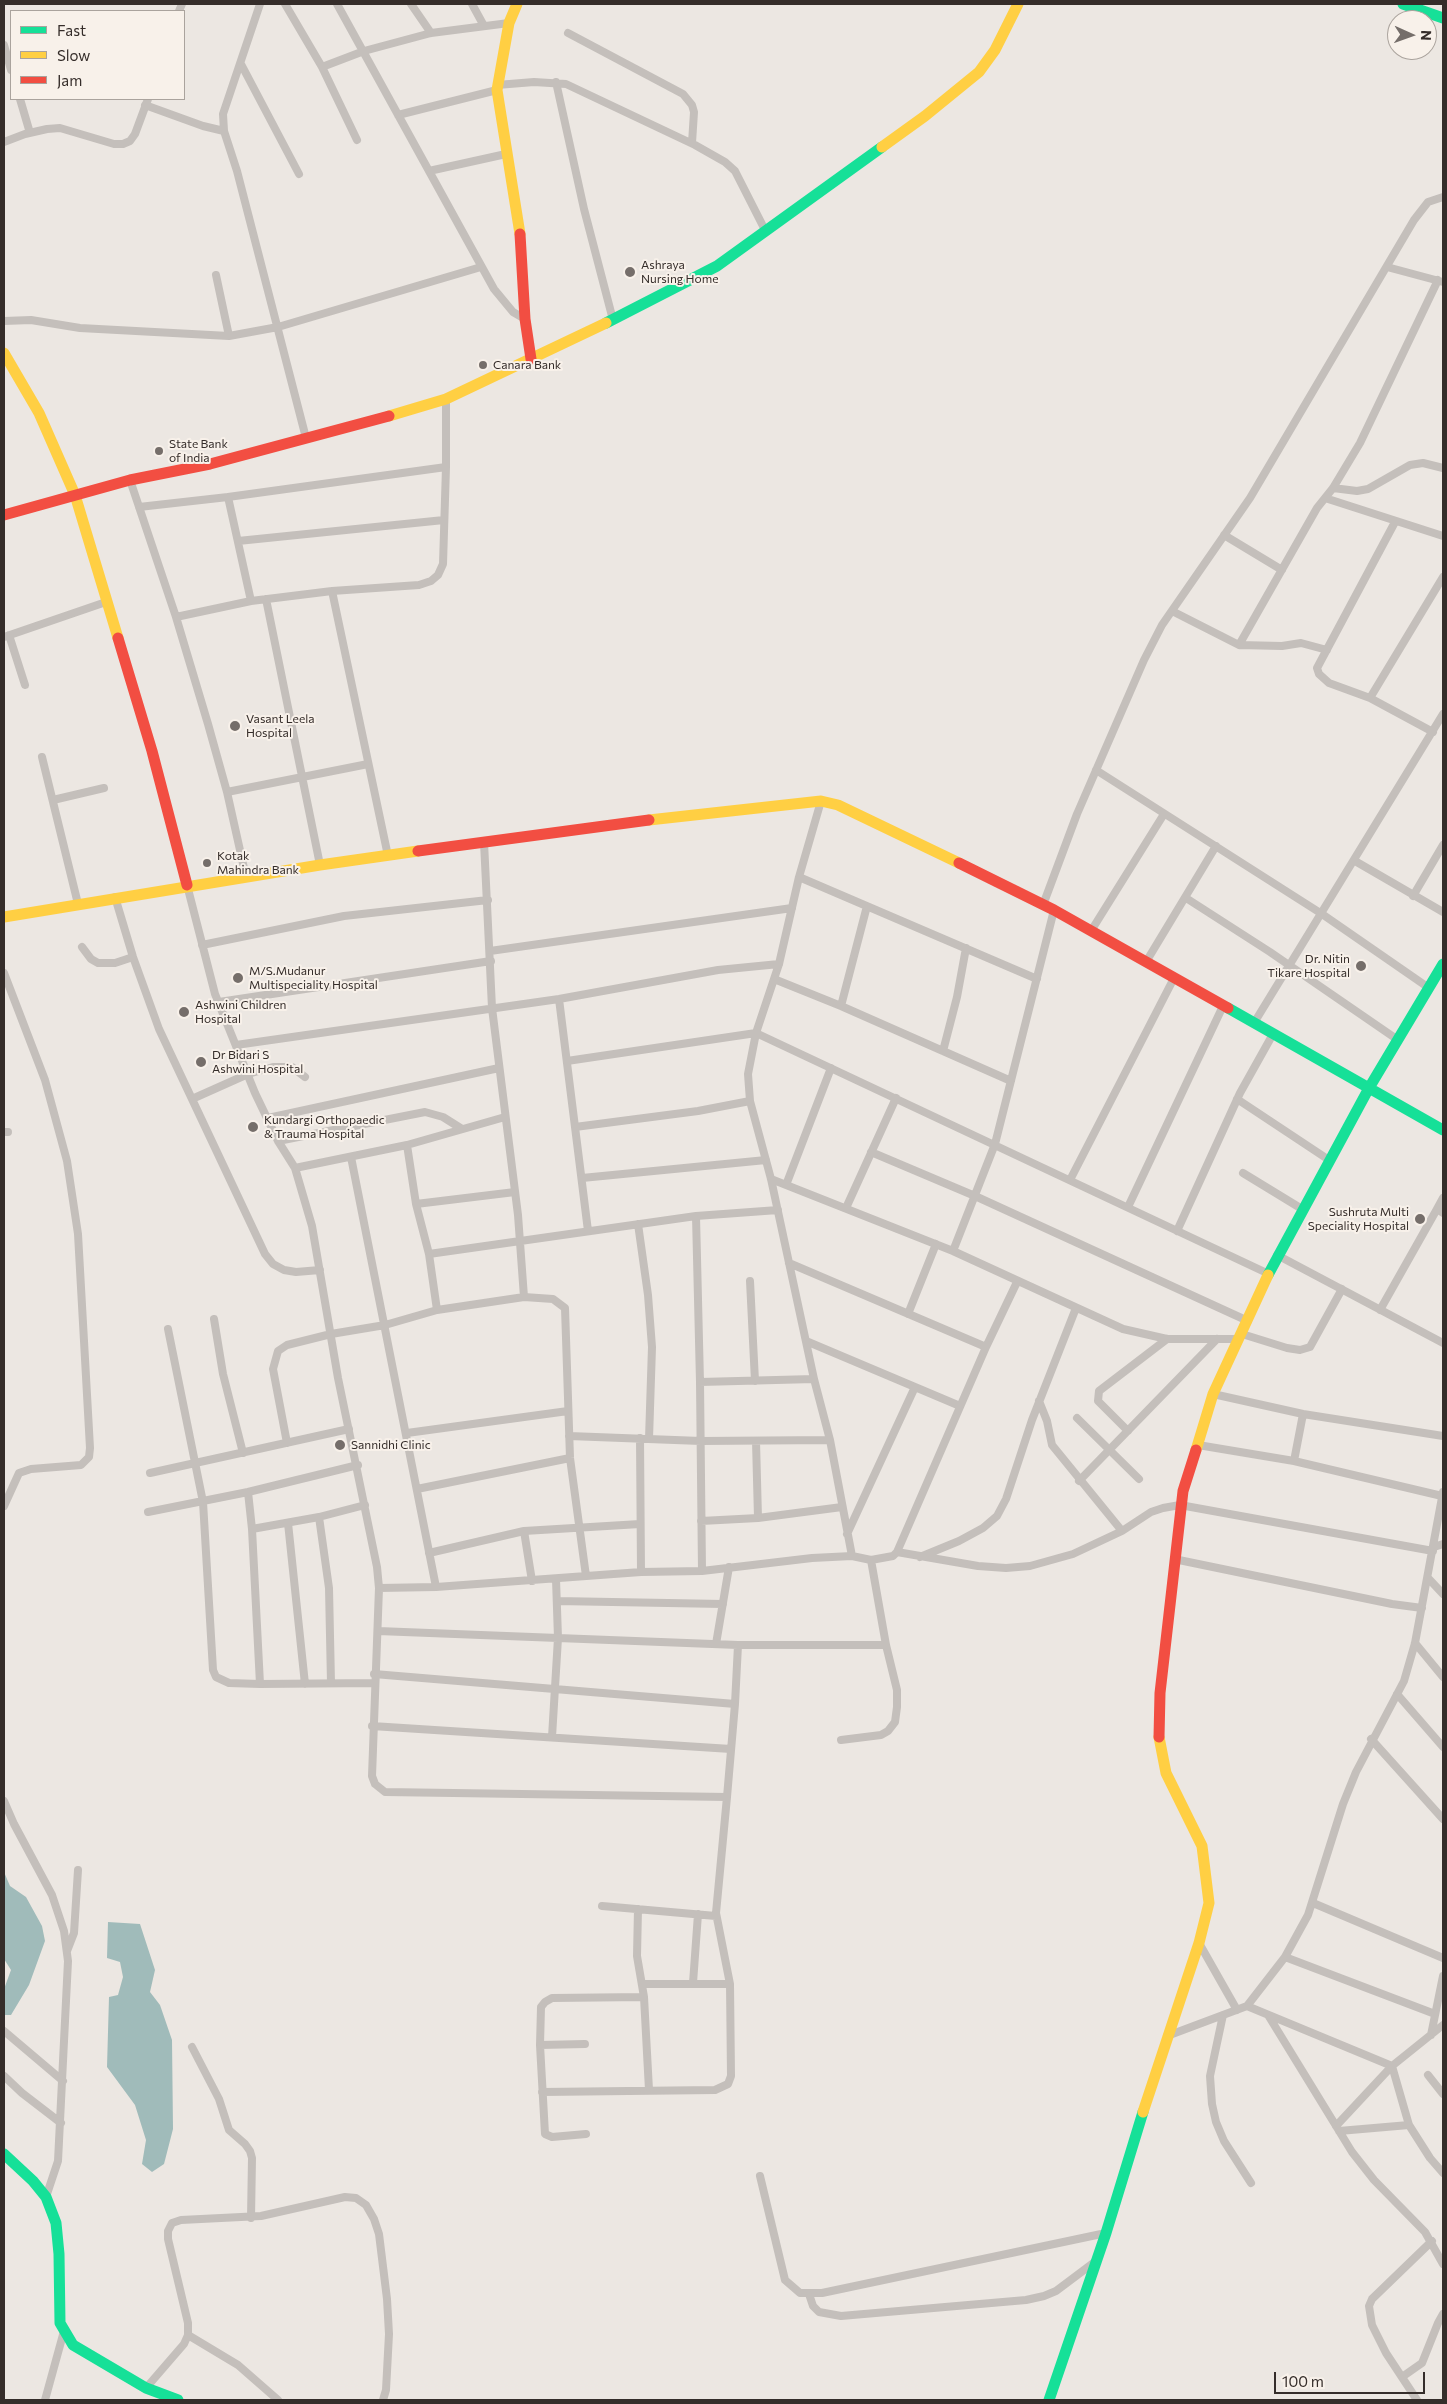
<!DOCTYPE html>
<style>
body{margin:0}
#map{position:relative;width:1447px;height:2404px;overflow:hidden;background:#ece7e2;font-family:Commissioner,sans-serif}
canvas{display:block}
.frame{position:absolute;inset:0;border:5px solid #352d2a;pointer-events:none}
.legend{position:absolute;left:10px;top:10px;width:175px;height:90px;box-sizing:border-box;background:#f8f1ea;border:1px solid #aaa39d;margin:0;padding:6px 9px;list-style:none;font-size:15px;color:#352d2a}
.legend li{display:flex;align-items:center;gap:10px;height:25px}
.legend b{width:25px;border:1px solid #aaa39d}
.north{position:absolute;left:1387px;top:10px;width:50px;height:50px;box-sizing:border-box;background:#f8f1ea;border:1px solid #aaa39d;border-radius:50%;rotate:92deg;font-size:14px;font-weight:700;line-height:20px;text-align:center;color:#352d2a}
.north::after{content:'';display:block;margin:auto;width:18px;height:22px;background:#756e6a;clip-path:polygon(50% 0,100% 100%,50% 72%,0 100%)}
.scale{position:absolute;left:1274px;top:2372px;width:151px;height:22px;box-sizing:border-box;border:2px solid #352d2a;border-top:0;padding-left:6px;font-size:15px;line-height:18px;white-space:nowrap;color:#352d2a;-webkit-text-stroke:4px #f8f1ea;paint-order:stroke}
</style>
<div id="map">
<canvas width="1447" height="2404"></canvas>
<div class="frame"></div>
<ul class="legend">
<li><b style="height:6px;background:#16e098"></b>Fast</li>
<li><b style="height:6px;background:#ffcf43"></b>Slow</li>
<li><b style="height:6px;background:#f24e42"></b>Jam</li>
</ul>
<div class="north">N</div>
<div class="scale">100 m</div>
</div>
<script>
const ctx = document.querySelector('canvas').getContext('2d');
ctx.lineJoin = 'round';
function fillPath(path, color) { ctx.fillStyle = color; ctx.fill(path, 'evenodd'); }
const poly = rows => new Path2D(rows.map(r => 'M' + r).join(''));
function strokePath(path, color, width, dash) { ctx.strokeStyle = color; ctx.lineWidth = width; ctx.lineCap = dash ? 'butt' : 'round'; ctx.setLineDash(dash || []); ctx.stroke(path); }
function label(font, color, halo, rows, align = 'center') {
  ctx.font = font + ' Commissioner,sans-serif'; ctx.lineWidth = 4; ctx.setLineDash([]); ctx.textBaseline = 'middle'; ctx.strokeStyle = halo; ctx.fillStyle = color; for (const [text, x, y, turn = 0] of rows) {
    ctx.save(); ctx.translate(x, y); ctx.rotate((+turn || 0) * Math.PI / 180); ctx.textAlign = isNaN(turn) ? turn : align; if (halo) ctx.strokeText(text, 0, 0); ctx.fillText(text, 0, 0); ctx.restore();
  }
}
fillPath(poly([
 [4,1872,10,1886,26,1897,42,1926,45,1941,29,1985,11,2015,4,2015,4,1989,11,1970,4,1959],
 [108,1922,140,1924,155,1970,150,1992,160,2005,172,2040,173,2129,164,2164,152,2172,142,2164,146,2140,135,2105,107,2067,109,1997,118,1995,123,1977,120,1962,107,1958]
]), '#a0bbba');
strokePath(poly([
 [260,4,223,114,224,131,237,171,306,438],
 [285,4,322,67,357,140],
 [337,4,494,289,513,312,525,319],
 [411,4,431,33],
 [472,4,484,26],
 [179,11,182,4],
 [568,33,683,94,692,105,694,112,692,143],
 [4,45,11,70],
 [241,64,299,174],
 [322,67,364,51,431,33,509,23],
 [556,82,584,209,613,320],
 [497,85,534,82,566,84,695,145,725,162,735,171,766,232],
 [20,99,30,133],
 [145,105,203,126,224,131],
 [398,115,497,90],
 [4,142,25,134,47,129,60,128,114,144,123,144,130,141,135,134,148,99],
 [429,171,506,154],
 [1387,267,1443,282],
 [216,275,229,336],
 [4,321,31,320,80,328,229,336,278,327,481,267],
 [130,480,176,617,208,724,227,792,246,877],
 [1333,488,1357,491,1368,489,1410,465,1423,463,1443,468],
 [228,497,251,601,332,591,419,585,431,581,438,575,443,564,446,467],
 [1325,498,1443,536],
 [139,507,228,497,446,467,446,399],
 [1395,522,1317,668,1319,674,1329,683,1370,698,1433,732],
 [1224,535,1282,570],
 [238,541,444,520],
 [332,591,388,856],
 [266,599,320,865],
 [1172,611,1239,645,1282,646,1301,643,1327,650],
 [176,617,251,601],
 [9,635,25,685],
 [4,637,106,602],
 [1239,645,1317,508,1333,488,1360,443,1438,280],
 [1370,698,1443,577],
 [42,757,78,904],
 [1096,770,1322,914,1429,988],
 [227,792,368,764],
 [53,800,104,788],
 [821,801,799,877,779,964,756,1033,748,1074,750,1101,771,1179,814,1379,830,1440,852,1556],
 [484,842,492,1008,518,1215,524,1297],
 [1355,861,1443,912],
 [799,877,1037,979],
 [187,885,215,994,255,1093,278,1141,295,1168,312,1226,338,1378,377,1567,379,1588,372,1776,375,1784,385,1792,727,1797,735,1704,738,1645],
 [1413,896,1443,845],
 [115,897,133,957,159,1029,265,1254,273,1264,284,1270,296,1272,320,1270],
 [1186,898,1270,952,1398,1040],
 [1043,905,1077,814,1144,660,1162,625,1250,498,1414,220,1428,202,1443,197],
 [1091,931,1164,814],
 [202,945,344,916,488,900],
 [82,947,91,959,98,963,115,963,133,957],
 [490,951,792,908],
 [1146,962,1216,846],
 [4,973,45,1080,67,1161,78,1234,90,1448,89,1457,81,1465,31,1469,19,1473,4,1506],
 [774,979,841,1006,1011,1081],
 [559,999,588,1231],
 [219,1002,491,961],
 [841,1006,867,906],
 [1254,1023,1443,714],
 [236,1045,559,999,718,970,779,964],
 [943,1051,957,997,966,948],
 [567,1061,756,1033,1269,1274],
 [192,1099,248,1074,273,1067,292,1067,305,1077],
 [1237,1099,1329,1160],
 [268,1118,499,1068],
 [575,1127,698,1111,750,1101],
 [4,1132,8,1132],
 [278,1141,425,1112,443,1117,462,1129],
 [407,1145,505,1117],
 [871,1152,975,1196,1248,1321],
 [351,1157,436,1587],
 [295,1168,407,1145,416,1204,429,1254,437,1310],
 [1243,1173,1302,1209],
 [582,1178,766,1160],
 [771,1179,953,1251,995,1144,1054,910],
 [1070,1180,1174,978],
 [786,1185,831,1068],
 [1443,1198,1437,1209,1443,1213],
 [416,1204,515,1192],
 [1128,1207,1223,1006],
 [846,1208,896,1098],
 [696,1216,700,1382,702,1571],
 [638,1224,648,1295,652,1347,649,1439],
 [1177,1231,1240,1093,1273,1034],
 [953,1251,1123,1329,1167,1339,1239,1339],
 [429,1254,696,1216,778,1210],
 [1277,1255,1443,1343],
 [789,1263,986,1347],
 [750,1281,755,1381],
 [1380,1310,1437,1209],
 [908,1314,936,1244],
 [214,1319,223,1374,243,1453],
 [168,1329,203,1502,213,1670,216,1677,229,1683,260,1684,374,1683],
 [1242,1334,1287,1348,1300,1350,1310,1347,1342,1289],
 [806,1341,960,1406],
 [700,1382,814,1379],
 [1213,1394,1303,1414,1443,1436],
 [1039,1401,1047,1421,1052,1445,1122,1531],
 [1077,1418,1139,1479],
 [1128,1431,1098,1401,1099,1391,1167,1339],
 [407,1433,568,1411],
 [569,1436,701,1441,830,1440],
 [640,1438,641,1572],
 [756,1441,758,1518],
 [287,1443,273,1369,278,1351,287,1345,331,1334,385,1325,437,1310,524,1297,553,1299,565,1308,570,1458,586,1576],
 [1198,1445,1294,1461,1442,1496],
 [1294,1461,1303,1414],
 [150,1473,349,1429],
 [1079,1481,1217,1339],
 [417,1489,570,1458],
 [248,1492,252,1529],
 [148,1512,248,1492,358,1465],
 [319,1517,329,1588,331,1683],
 [701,1521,758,1518,842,1507],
 [288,1523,305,1684],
 [524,1531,532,1581],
 [847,1534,915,1387],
 [1434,1547,1443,1544],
 [897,1552,978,1566,1006,1568,1030,1566,1073,1554,1122,1531,1151,1512,1163,1508,1180,1505,1433,1551],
 [429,1553,524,1531,640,1524],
 [920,1557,959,1541,983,1528,997,1516,1006,1499,1032,1420,1076,1308],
 [1174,1559,1392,1604,1422,1608],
 [1428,1578,1443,1594],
 [379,1588,436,1587,641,1572,702,1571,812,1558,852,1556,871,1560,893,1556,897,1552,986,1347,1017,1282],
 [557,1601,723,1604],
 [378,1631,738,1645,886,1645],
 [1415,1643,1443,1677],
 [716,1644,729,1567],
 [374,1674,735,1704],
 [260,1684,252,1529,319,1517,365,1505],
 [1397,1694,1443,1747],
 [372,1726,731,1749],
 [552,1737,558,1638,556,1579],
 [1371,1739,1443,1819],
 [841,1740,881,1735,888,1731,895,1722,897,1707,897,1690,886,1645,871,1560],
 [4,1801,14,1824,52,1895,64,1931,68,1961,58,2161,46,2197],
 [1313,1903,1443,1958],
 [602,1906,716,1916],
 [638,1909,637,1956,644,1997,649,2090],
 [1199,1943,1237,2010],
 [67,1951,74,1933,78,1870],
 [1285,1957,1435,2014],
 [693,1983,698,1914],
 [642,1984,730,1984],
 [1223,2015,1210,2076,1212,2104,1216,2122,1224,2141,1251,2183],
 [1268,2015,1352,2152,1374,2180,1425,2232,1443,2264],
 [1443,2025,1392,2066,1409,2125,1430,2158,1443,2173],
 [4,2031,63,2081],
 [1431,2035,1443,1976],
 [1167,2036,1247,2006],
 [540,2045,585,2044],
 [192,2047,219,2099,229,2130,245,2144,250,2151,252,2158,251,2218],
 [1428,2075,1443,2094],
 [4,2076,22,2093,61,2123],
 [542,2092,715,2090,728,2084,731,2076,730,1984,716,1913,727,1797],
 [1336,2126,1392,2066,1247,2006,1285,1957,1308,1915,1343,1804,1356,1772,1404,1681,1415,1643,1443,1492],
 [1339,2131,1409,2125],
 [586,2134,552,2137,545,2134,540,2045,541,2007,545,2002,552,1998,644,1997],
 [760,2176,785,2280,800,2293,822,2293,1106,2233],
 [809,2294,813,2306,819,2312,841,2316,1026,2300,1044,2296,1056,2291,1096,2261],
 [188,2335,238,2365,278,2400],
 [1402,2377,1422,2363,1438,2323,1443,2314],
 [146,2388,184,2344,188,2335,188,2323,168,2239,168,2231,172,2223,181,2220,261,2216,345,2197,356,2198,366,2205,374,2219,379,2234,387,2299,389,2334,386,2390,383,2400],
 [45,2400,64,2331],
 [1417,2400,1386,2353,1372,2325,1369,2306,1372,2299,1432,2241]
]), '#c4bfbb', 8);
strokePath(poly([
 [1403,4,1443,18],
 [606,323,717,266,882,147],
 [1228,1008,1443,1130],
 [1268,1275,1369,1088,1443,964],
 [4,2154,33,2181,46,2197,56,2223,59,2254,60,2323,73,2345,146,2388,178,2400],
 [1049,2400,1106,2233,1143,2112]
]), '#16e098', 11);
strokePath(poly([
 [517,4,509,23,497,90,520,234],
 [882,147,925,116,979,72,995,50,1018,4],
 [4,353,39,413,75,495,118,638],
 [389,416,446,399,606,323],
 [649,820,821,801,838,805,959,863],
 [4,917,320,865,418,851],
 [1196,1450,1213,1394,1268,1275],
 [1143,2112,1199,1943,1209,1903,1202,1846,1166,1773,1159,1737]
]), '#ffcf43', 11);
strokePath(poly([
 [520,234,525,319,531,359],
 [4,515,130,480,210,464,389,416],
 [118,638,152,751,187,885],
 [418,851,649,820],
 [959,863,1054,910,1228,1008],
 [1159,1737,1160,1693,1183,1491,1196,1450]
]), '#f24e42', 11);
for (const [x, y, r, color] of [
 [630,272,6,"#756e6a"],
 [483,365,5,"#756e6a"],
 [159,451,5,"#756e6a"],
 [235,726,6,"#756e6a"],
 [207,863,5,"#756e6a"],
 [1361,966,6,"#756e6a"],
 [238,978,6,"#756e6a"],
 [184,1012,6,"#756e6a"],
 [201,1062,6,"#756e6a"],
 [253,1127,6,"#756e6a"],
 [1420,1219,6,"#756e6a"],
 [340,1445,6,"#756e6a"]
]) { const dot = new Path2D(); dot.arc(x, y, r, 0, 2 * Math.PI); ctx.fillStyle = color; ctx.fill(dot); strokePath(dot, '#f8f1ea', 2); }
label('12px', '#352d2a', '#f8f1ea', [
 ["Ashraya",641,265],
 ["Nursing Home",641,279],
 ["Canara Bank",493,365],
 ["State Bank",169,444],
 ["of India",169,458],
 ["Vasant Leela",246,719],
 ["Hospital",246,733],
 ["Kotak",217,856],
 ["Mahindra Bank",217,870],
 ["Dr. Nitin",1350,959,"right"],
 ["Tikare Hospital",1350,973,"right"],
 ["M/S.Mudanur",249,971],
 ["Multispeciality Hospital",249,985],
 ["Ashwini Children",195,1005],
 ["Hospital",195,1019],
 ["Dr Bidari S",212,1055],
 ["Ashwini Hospital",212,1069],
 ["Kundargi Orthopaedic",264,1120],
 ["& Trauma Hospital",264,1134],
 ["Sushruta Multi",1409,1212,"right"],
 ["Speciality Hospital",1409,1226,"right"],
 ["Sannidhi Clinic",351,1445]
], 'left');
</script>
